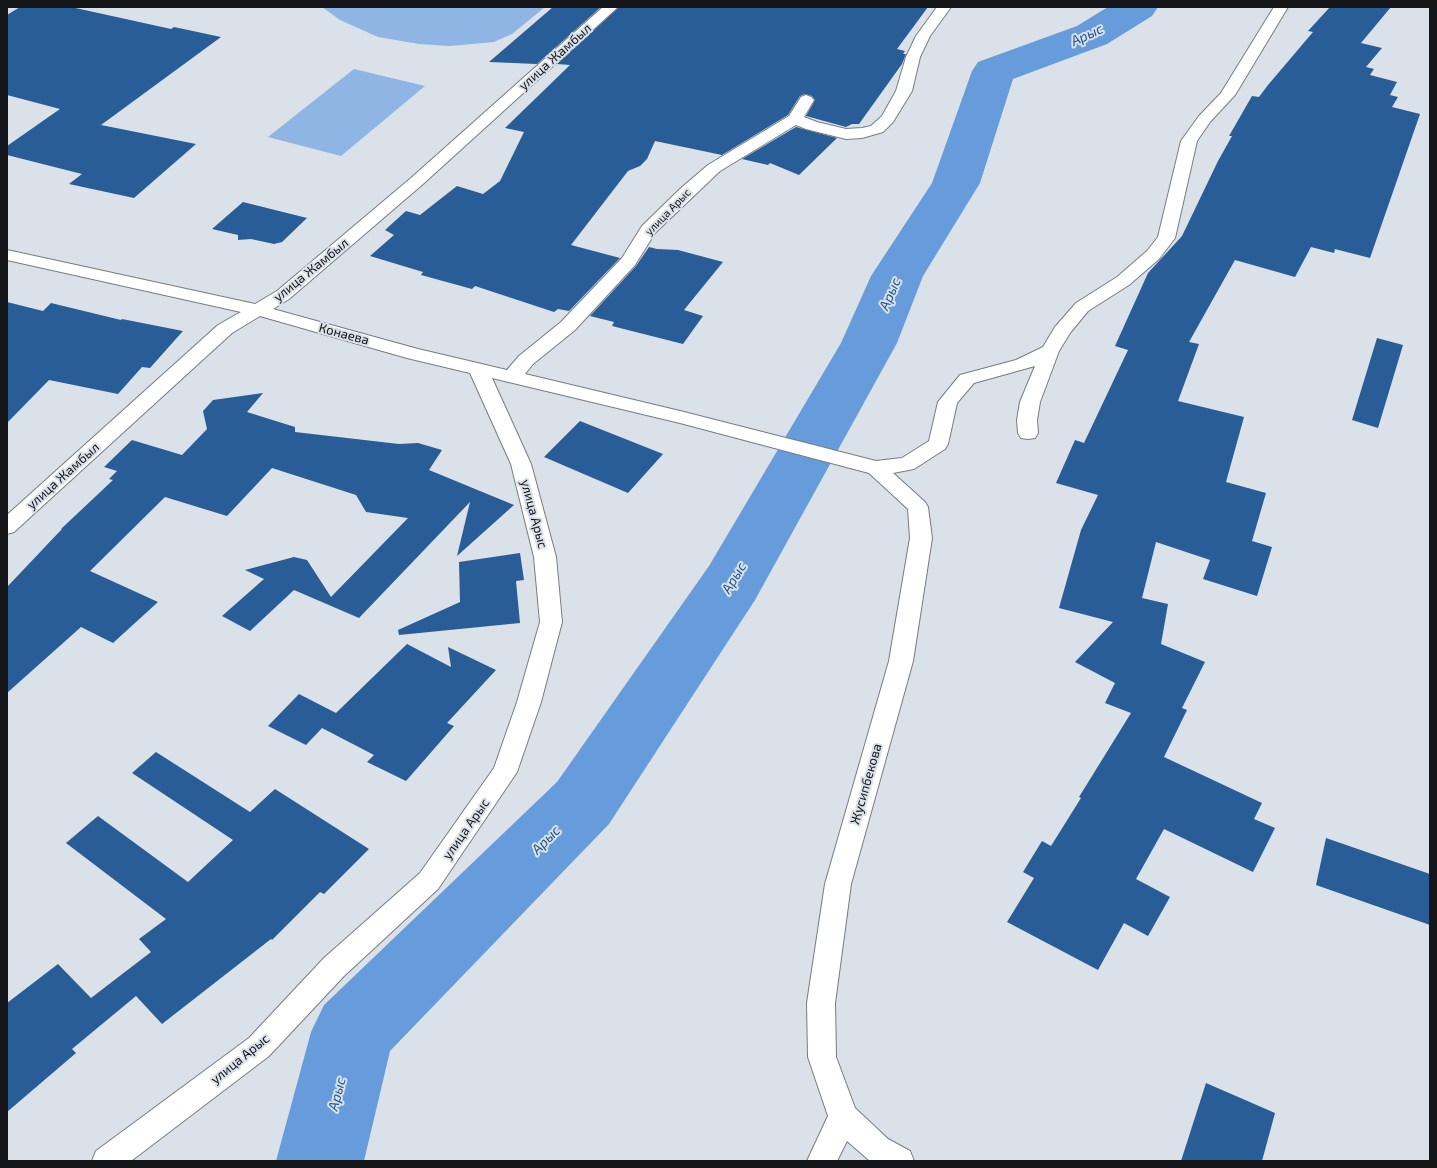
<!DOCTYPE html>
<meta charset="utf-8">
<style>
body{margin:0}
#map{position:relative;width:1437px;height:1168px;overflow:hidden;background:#dae1e8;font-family:"Exo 2",sans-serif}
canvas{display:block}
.frame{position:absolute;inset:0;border:8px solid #131518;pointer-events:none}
</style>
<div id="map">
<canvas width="1437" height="1168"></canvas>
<div class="frame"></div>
</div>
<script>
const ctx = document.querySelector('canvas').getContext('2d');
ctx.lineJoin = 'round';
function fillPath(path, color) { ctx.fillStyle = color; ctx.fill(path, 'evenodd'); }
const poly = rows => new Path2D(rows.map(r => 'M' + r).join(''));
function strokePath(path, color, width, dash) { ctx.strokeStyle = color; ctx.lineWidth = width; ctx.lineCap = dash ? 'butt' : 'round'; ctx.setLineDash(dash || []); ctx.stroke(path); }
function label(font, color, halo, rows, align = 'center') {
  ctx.font = font + ' "Exo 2",sans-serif'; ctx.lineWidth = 4; ctx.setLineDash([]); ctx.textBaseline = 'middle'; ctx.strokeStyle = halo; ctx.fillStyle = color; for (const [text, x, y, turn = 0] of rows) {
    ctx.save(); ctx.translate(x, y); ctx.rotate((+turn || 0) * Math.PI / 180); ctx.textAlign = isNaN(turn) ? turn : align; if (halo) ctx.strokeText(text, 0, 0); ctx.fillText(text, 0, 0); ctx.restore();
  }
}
fillPath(poly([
 [322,7,545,7,512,34,494,42,450,46,419,44,378,37,340,20],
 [354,69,425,86,341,156,268,137]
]), '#8eb5e4');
fillPath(poly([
 [1108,7,1158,7,1152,16,1107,44,1013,79,980,183,923,276,897,343,755,600,609,824,390,1051,364,1161,276,1161,311,1032,324,1005,557,782,709,566,841,343,871,276,932,183,972,71,978,62,1077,26,1108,7]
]), '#669cdb');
fillPath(poly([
 [20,7,71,7,171,29,174,27,221,37,101,125,196,144,134,198,69,184,82,174,7,155,7,146,60,109,7,95,7,15],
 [553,7,601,7,537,64,489,62],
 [619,7,928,7,897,49,905,51,903,54,906,54,902,64,859,124,852,124,846,127,806,116,815,100,812,96,805,94,800,96,788,115,722,155,655,141,647,159,640,166,628,171,571,245,620,258,569,311,558,309,554,312,475,286,472,289,421,275,423,272,370,256,394,235,385,230,406,211,420,215,457,186,483,194,500,181,524,132,505,128,570,65,557,64],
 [1330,7,1391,7,1361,43,1382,48,1366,67,1374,69,1370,75,1397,82,1390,95,1398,97,1392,107,1420,114,1370,258,1335,249,1334,253,1311,247,1295,277,1235,260,1189,342,1199,344,1178,401,1244,417,1226,482,1266,493,1252,541,1272,547,1257,596,1203,579,1210,560,1156,542,1142,598,1168,604,1161,644,1205,662,1182,708,1187,710,1164,757,1262,803,1254,819,1275,828,1253,872,1164,829,1136,879,1170,897,1148,936,1124,923,1098,970,1007,922,1034,878,1023,872,1042,841,1051,846,1081,798,1079,797,1131,713,1105,703,1115,683,1075,662,1113,622,1059,608,1081,530,1098,495,1056,483,1075,440,1084,443,1128,350,1115,346,1148,273,1182,236,1218,161,1232,136,1229,136,1252,96,1259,97,1268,85,1313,32,1308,31],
 [796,127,837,138,799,175,770,163,768,165,742,159],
 [243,202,307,218,282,242,274,244,251,239,238,240,238,235,212,229],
 [649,247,657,249,678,250,723,262,684,310,703,316,683,344,612,326,614,322,590,316,636,266],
 [7,302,43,311,51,303,121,320,122,319,183,331,150,368,142,367,118,394,49,380,7,423],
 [1377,338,1403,345,1378,428,1352,420],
 [263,393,247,412,295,427,295,432,399,444,418,443,442,450,429,470,514,505,457,556,470,502,359,618,294,590,250,631,222,616,264,579,245,570,294,557,307,560,331,597,408,518,366,512,356,495,272,468,227,516,165,497,90,571,158,602,113,643,81,627,7,693,7,587,62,529,61,529,113,480,109,479,117,471,104,467,132,440,182,455,207,429,203,411,213,400],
 [580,421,663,454,628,493,544,457],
 [520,553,524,580,516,581,520,623,399,635,398,630,460,602,459,562],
 [407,644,451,667,448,647,496,670,447,723,454,726,406,781,367,762,374,755,322,728,306,745,268,726,299,694,336,713],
 [156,752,250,812,275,789,369,849,324,894,320,892,272,940,271,939,162,1024,136,996,72,1049,76,1053,7,1112,7,1003,58,964,91,998,151,952,139,939,166,919,66,843,98,816,188,882,233,840,132,773],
 [1326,838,1430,874,1430,925,1316,885],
 [1206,1083,1275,1113,1262,1161,1181,1161]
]), '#285d97');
const minor = poly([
 [603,7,618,7,423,184,289,299,273,309,418,349,507,370,519,356,561,322,622,258,642,226,681,188,708,165,789,116,801,97,806,95,811,97,814,100,804,117,817,122,846,129,862,128,871,126,882,116,896,91,906,57,916,36,937,7,951,7,930,36,920,57,912,91,893,122,883,132,862,138,846,139,806,129,796,125,720,171,655,233,635,265,575,330,533,364,525,374,680,411,876,461,902,458,929,441,938,402,960,375,1016,360,1043,347,1055,327,1076,303,1117,277,1147,251,1158,237,1181,141,1199,116,1221,93,1274,7,1288,7,1235,95,1210,122,1197,141,1175,238,1159,259,1129,285,1088,311,1070,333,1059,351,1040,402,1037,420,1038,433,1035,438,1028,439,1021,438,1018,433,1017,420,1020,402,1035,366,974,383,957,403,948,444,945,449,914,469,893,473,925,502,928,507,932,538,913,661,851,884,835,1003,836,1057,855,1108,888,1139,910,1151,914,1161,870,1161,847,1141,837,1161,807,1161,828,1116,808,1057,807,1003,825,884,889,661,910,538,908,509,869,473,680,423,492,378,531,464,556,557,562,622,541,702,517,772,438,889,344,976,269,1056,131,1161,92,1161,96,1151,249,1038,324,958,420,873,494,768,517,702,540,622,534,557,511,464,470,373,407,358,260,316,232,333,14,532,7,534,7,515,218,325,241,312,7,260,7,250,255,304,277,291,411,178,603,7]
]);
strokePath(minor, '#777c83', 2);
fillPath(minor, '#fff');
label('11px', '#131518', '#dae1e8', [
 ["улица Арыс",668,212,-46]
]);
label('13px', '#131518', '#dae1e8', [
 ["улица Жамбыл",555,57,-42],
 ["улица Жамбыл",311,270,-39],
 ["Конаева",344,334,15],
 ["улица Жамбыл",63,476,-42],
 ["улица Арыс",534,514,75],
 ["Жусипбекова",866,784,-74],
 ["улица Арыс",466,829,-55],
 ["улица Арыс",240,1059,-39]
]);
label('italic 14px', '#1d548e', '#dae1e8', [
 ["Арыс",1087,35,-25],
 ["Арыс",890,294,-66],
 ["Арыс",734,578,-59],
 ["Арыс",546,840,-45],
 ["Арыс",337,1094,-75]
]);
</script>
